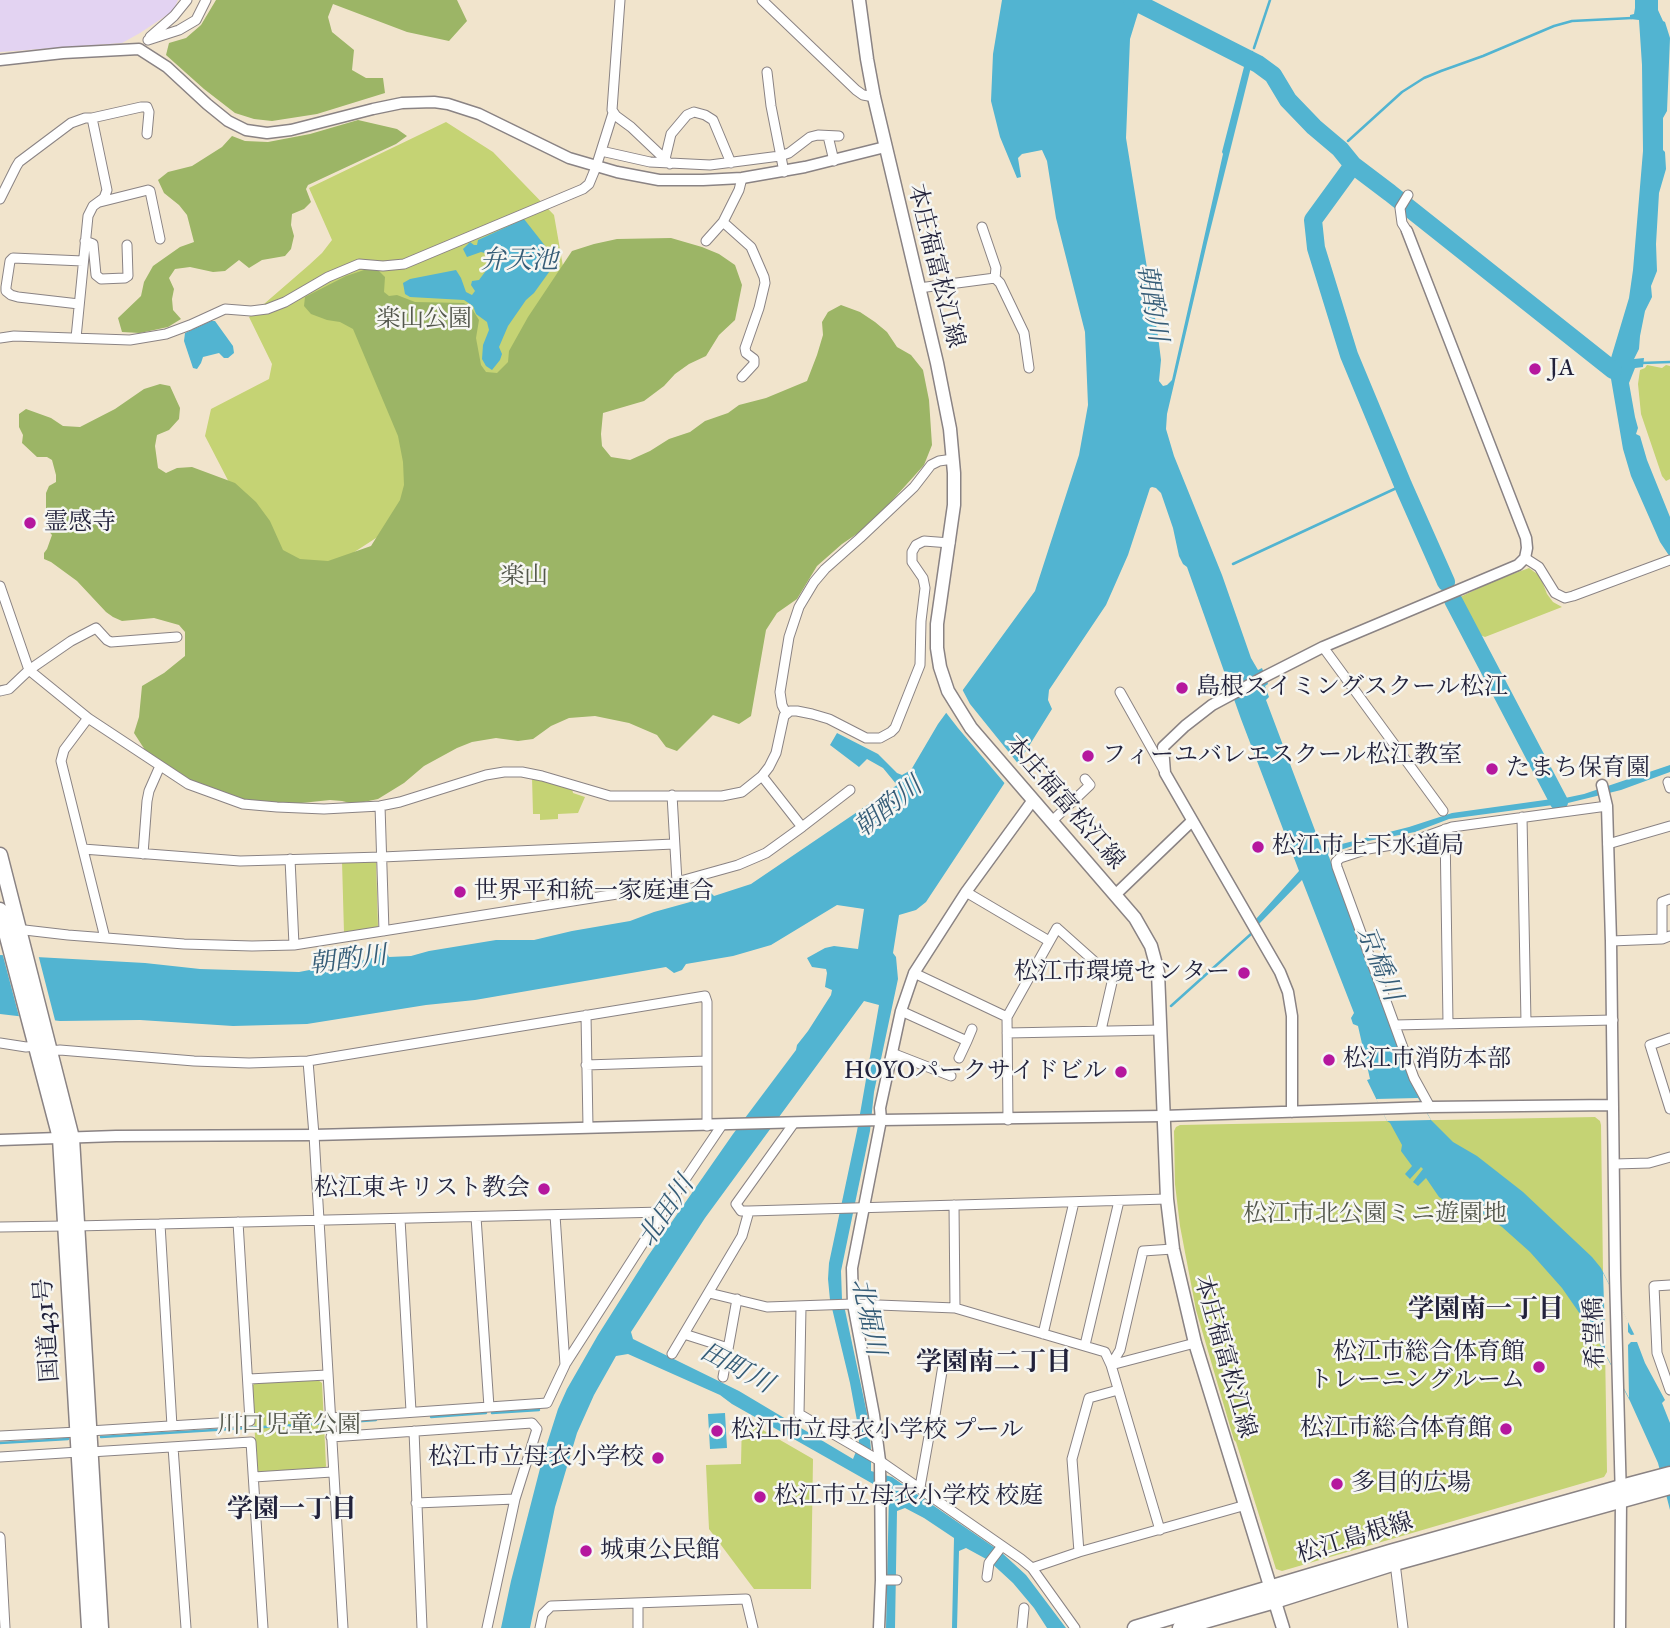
<!DOCTYPE html>
<meta charset="utf-8">
<style>
body{margin:0}
canvas{display:block;background:#f1e4cc}
</style>
<canvas width="1670" height="1628"></canvas>
<script>
const ctx = document.querySelector('canvas').getContext('2d');
ctx.lineJoin = 'round';
function fillPath(path, color) { ctx.fillStyle = color; ctx.fill(path, 'evenodd'); }
const poly = rows => new Path2D(rows.map(r => 'M' + r).join(''));
function strokePath(path, color, width, dash) { ctx.strokeStyle = color; ctx.lineWidth = width; ctx.lineCap = dash ? 'butt' : 'round'; ctx.setLineDash(dash || []); ctx.stroke(path); }
function label(font, color, halo, rows, align = 'center') {
  ctx.font = font + ' "IM FELL Great Primer","Noto Serif JP",serif'; ctx.lineWidth = 5; ctx.setLineDash([]); ctx.textBaseline = 'middle'; ctx.strokeStyle = halo; ctx.fillStyle = color; for (const [text, x, y, turn = 0] of rows) {
    ctx.save(); ctx.translate(x, y); ctx.rotate((+turn || 0) * Math.PI / 180); ctx.textAlign = isNaN(turn) ? turn : align; if (halo) ctx.strokeText(text, 0, 0); ctx.fillText(text, 0, 0); ctx.restore();
  }
}
fillPath(poly([
 [0,0,178,0,173,11,140,33,122,43,0,52]
]), '#e3d3f2');
fillPath(poly([
 [446,122,493,152,554,215,568,295,393,527,339,562,276,573,205,436,211,409,269,379,272,364,249,317,309,265,322,253,332,240,309,188],
 [1647,365,1662,368,1666,365,1670,366,1670,479,1666,481,1662,476,1641,414,1638,384,1640,370,1645,368],
 [1529,568,1540,576,1547,594,1553,602,1562,607,1485,637,1473,632,1458,598,1494,581],
 [532,777,572,788,573,793,585,797,578,813,558,814,558,819,540,820,540,814,533,814],
 [376,860,378,927,344,933,342,861],
 [1595,1117,1600,1121,1601,1125,1603,1273,1602,1343,1605,1346,1607,1472,1604,1477,1282,1571,1276,1569,1236,1442,1234,1440,1196,1310,1180,1226,1175,1184,1174,1131,1176,1127,1180,1125],
 [318,1380,322,1383,326,1466,325,1468,260,1473,257,1471,252,1386,255,1383],
 [742,1418,813,1459,811,1589,754,1589,709,1529,706,1465,741,1464]
]), '#c5d374');
fillPath(poly([
 [216,0,457,0,467,21,449,41,407,32,333,4,328,17,332,32,354,50,352,70,366,78,383,78,385,93,317,114,272,121,254,119,235,113,204,89,166,55,169,43,186,38,201,25],
 [358,120,397,129,407,136,396,144,308,185,306,189,311,202,304,209,292,214,291,225,294,236,291,249,285,256,262,260,249,268,239,260,225,271,213,272,190,267,175,269,169,278,174,289,172,299,173,310,181,319,168,327,140,333,122,332,118,318,141,296,144,282,153,266,180,247,194,242,187,215,179,205,164,193,158,180,168,172,192,166,222,147,232,136,245,141,268,142,310,134],
 [671,238,702,247,719,254,735,265,742,285,735,320,719,335,706,356,689,364,675,374,664,386,644,401,603,413,601,434,602,446,611,457,630,460,650,451,669,439,690,432,705,421,728,413,739,405,766,398,807,381,817,355,823,335,822,322,828,312,841,305,860,312,875,322,887,332,897,347,911,355,923,370,929,400,932,445,924,465,870,525,842,544,817,566,797,599,777,613,766,630,751,716,739,724,713,715,677,751,666,747,657,735,629,723,595,716,569,718,551,726,533,739,518,741,496,738,472,742,457,748,424,766,404,783,378,799,354,804,342,801,330,800,292,804,249,802,196,784,163,764,145,750,134,733,139,717,142,686,164,673,185,656,185,632,179,625,154,618,122,621,113,617,106,612,77,581,51,562,44,559,44,553,47,549,52,535,46,528,46,493,49,486,56,482,56,475,52,460,47,457,37,457,22,443,23,435,19,427,19,414,26,409,51,418,63,426,80,427,115,409,144,389,160,384,170,386,180,408,179,419,169,430,157,435,155,446,158,468,166,473,177,468,192,467,235,483,256,502,270,521,283,550,300,559,328,561,371,546,400,500,404,485,403,462,398,436,353,329,340,322,327,320,311,314,304,306,305,297,346,276,367,269,378,270,385,277,384,292,389,296,397,295,415,302,464,303,472,309,479,320,476,338,481,365,486,372,497,373,508,362,509,351,528,317,572,251,594,244,617,239]
]), '#9cb566');
fillPath(poly([
 [1002,0,1142,0,1130,39,1126,138,1158,336,1161,360,1159,381,1163,386,1167,385,1172,380,1223,154,1222,152,1245,63,1251,67,1207,243,1167,414,1166,429,1174,456,1222,575,1251,658,1258,670,1262,668,1268,684,1265,686,1269,697,1266,700,1322,849,1409,827,1452,813,1552,799,1560,797,1565,798,1584,794,1670,765,1670,772,1621,790,1568,803,1449,819,1415,832,1368,841,1328,854,1410,1081,1431,1120,1453,1142,1477,1156,1523,1192,1592,1257,1601,1268,1634,1334,1645,1363,1665,1400,1662,1403,1670,1423,1670,1510,1658,1463,1630,1401,1596,1337,1562,1288,1530,1252,1502,1227,1477,1210,1445,1201,1439,1197,1426,1178,1418,1186,1413,1182,1423,1169,1421,1167,1410,1179,1405,1174,1412,1166,1401,1151,1402,1145,1390,1123,1387,1121,1367,1080,1370,1079,1358,1026,1353,1024,1351,1018,1354,1013,1302,880,1259,924,1256,919,1299,871,1241,719,1187,567,1183,564,1179,556,1173,528,1161,493,1156,488,1152,487,1150,488,1128,555,1106,605,1049,690,1048,700,1052,709,1029,746,926,902,916,910,899,915,893,953,896,957,898,979,874,1092,870,1131,841,1271,842,1300,845,1310,868,1418,871,1450,871,1471,892,1477,1001,1552,1026,1575,1066,1628,1047,1628,1034,1608,1013,1583,988,1560,966,1548,959,1551,957,1628,952,1628,954,1538,924,1518,905,1508,897,1511,895,1628,886,1628,889,1493,732,1404,720,1395,628,1354,616,1356,594,1395,577,1433,555,1507,530,1628,501,1628,511,1581,544,1453,558,1409,567,1389,598,1335,648,1256,733,1134,796,1050,797,1045,808,1031,831,995,832,990,825,987,827,973,826,969,812,967,807,958,825,948,834,946,858,949,864,909,837,905,771,945,733,956,686,964,682,970,674,973,666,967,475,1000,426,1005,307,1024,233,1026,140,1020,60,1021,0,1014,0,955,145,963,200,969,299,972,378,957,381,951,379,949,384,948,389,957,411,956,429,951,496,940,534,940,572,931,630,921,654,912,701,899,704,894,710,892,714,896,751,884,897,785,883,768,867,759,859,767,830,745,837,733,878,754,897,773,902,775,911,770,938,724,1035,591,1079,455,1088,405,1085,332,1056,218,1047,161,1042,150,1022,154,1018,158,1021,177,1017,178,1000,137,991,101,993,54],
 [864,1001,879,1005,857,1131,829,1263,828,1279,830,1300,850,1383,858,1426,859,1444,853,1459,739,1391,633,1339,631,1332,705,1218],
 [1635,0,1658,0,1658,10,1663,21,1665,22,1670,38,1667,111,1663,118,1663,150,1665,152,1666,169,1659,193,1656,244,1657,271,1651,286,1652,297,1645,311,1640,336,1639,349,1634,359,1644,358,1643,367,1635,368,1629,383,1635,417,1638,428,1636,434,1640,436,1647,460,1670,517,1670,557,1660,542,1631,476,1623,449,1610,373,1593,361,1597,353,1602,356,1611,358,1629,298,1633,270,1643,151,1642,65,1639,20,1630,19,1630,15,1634,14,1635,8],
 [524,219,557,261,534,293,526,300,508,326,499,347,502,354,500,360,492,370,486,366,482,359,483,345,489,330,487,322,476,314,473,306,464,300,410,297,405,294,403,283,410,279,456,270,461,278,466,292,472,295,475,291,471,285,472,281,479,280,485,272,489,254,481,252,467,257,463,249,470,242,474,245,477,245,478,240],
 [211,321,215,321,233,346,234,353,228,358,224,358,219,353,203,357,201,363,197,369,193,368,184,341,185,333],
 [725,1413,727,1448,710,1449,708,1414]
]), '#52b4d1');
fillPath(poly([
 [961,687,970,704,1020,766,1007,786,958,728,944,710],
 [2,952,38,954,56,1024,20,1020],
 [1418,1098,1431,1120,1387,1121,1376,1099],
 [1603,1273,1628,1321,1628,1332,1631,1335,1638,1334,1638,1342,1631,1342,1628,1345,1629,1398,1605,1353,1605,1346,1602,1343,1597,1343,1596,1335,1603,1336,1605,1333]
]), '#f1e4cc');
strokePath(poly([
 [1254,48,1270,0],
 [1248,68,1252,62,1252,52],
 [1348,141,1402,92,1424,78,1441,71,1483,56,1554,26,1572,21,1632,18],
 [1340,149,1344,145],
 [1641,363,1670,362],
 [1233,564,1403,485],
 [1171,1006,1251,934],
 [492,1413,539,1410],
 [431,1417,486,1413],
 [335,1423,376,1420],
 [101,1437,328,1423],
 [0,1443,68,1439]
]), '#52b4d1', 2.5);
strokePath(poly([
 [1132,0,1258,64,1273,75,1288,100,1314,127,1340,149,1353,165,1390,193,1613,370],
 [1353,165,1313,220,1316,248,1349,355,1403,485,1446,582],
 [1453,600,1559,802]
]), '#52b4d1', 18);
const minor = poly([
 [620,0,612,110,616,116,631,127,670,164],
 [762,0,856,90,863,95,874,97],
 [150,37,174,16,187,0],
 [148,40,179,30,196,20,206,0],
 [767,72,771,106,784,172],
 [92,118,141,107,147,107,149,112,147,134],
 [828,136,834,161],
 [601,151,650,162,710,165,780,156,789,153,810,137,818,135,839,136],
 [665,159,671,134,687,115,694,112,705,115,713,120,731,163],
 [0,199,16,167,19,162,71,123,85,118,92,118,107,190,104,198,93,206,88,216,76,338],
 [100,202,148,190,150,191,160,239],
 [723,222,751,247,764,277,765,283,759,308,745,348,746,353,754,359,754,364,742,377],
 [1407,231,1402,223,1400,208,1408,195],
 [85,241,93,244,96,275,101,279,125,278,128,276,127,245],
 [706,241,723,222,739,190,742,178],
 [995,278,1000,283,1024,333,1029,368],
 [919,288,995,278,996,268,982,227],
 [79,304,18,297,11,295,6,291,6,287,10,261,13,258,83,261],
 [0,338,14,336,130,340,166,334,190,325,225,309,251,311,267,309,285,302,328,277,359,264,383,266,404,264,583,189,589,184,596,167,613,113],
 [1525,558,1539,567,1555,593,1565,598,1573,596,1670,560],
 [0,586,29,670,88,718,188,784,243,804,277,807,324,809,380,806,400,802,486,775,504,772,522,772,542,776,610,796,722,796,742,792,762,776,769,767,776,753,784,716,790,711,797,711,812,714,829,719,866,738,880,738,891,732,895,728,920,665,921,621,925,588,923,578,912,562,912,552,916,545,924,541,950,543],
 [1323,647,1443,811],
 [0,691,9,689,29,670,71,641,96,628,107,640,111,642,177,637],
 [1120,692,1165,772],
 [786,713,782,705,780,692,789,637,799,607,814,582,825,569,860,538,914,487,931,465,939,461,953,459],
 [88,718,64,750,61,761,105,938],
 [1668,782,1670,788],
 [672,795,677,882],
 [380,806,384,931],
 [1522,817,1526,1022],
 [1051,822,1090,785,1085,779],
 [802,827,850,790],
 [1445,829,1448,1023],
 [1608,844,1670,826],
 [83,849,240,861,382,857,674,844],
 [143,854,147,801,149,791,160,766],
 [290,859,294,945],
 [966,892,1049,941],
 [16,929,68,935,184,944,252,946,294,945,617,894,677,882,738,865,766,853,802,827,762,776],
 [1662,939,1662,902,1670,899],
 [1611,941,1662,939,1670,936],
 [914,973,1007,1017],
 [901,1011,967,1041,959,1058],
 [586,1015,588,1127],
 [1395,1025,1613,1020],
 [1007,1033,1161,1030],
 [1670,1038,1650,1045,1670,1109],
 [967,1041,972,1029],
 [0,1043,26,1047,35,1046],
 [50,1051,60,1050,194,1061,249,1063,308,1061,705,996,707,1002,707,1126],
 [892,1053,951,1076],
 [308,1061,314,1135,343,1628],
 [586,1065,707,1061],
 [1430,1107,1414,1078,1337,867,1336,862,1340,858,1368,849,1410,842,1452,827,1607,806],
 [1008,1120,1007,1017,1057,928,1113,978,1101,1030],
 [1615,1164,1649,1163,1670,1157],
 [954,1205,955,1308],
 [749,1211,741,1211,736,1204,794,1123],
 [476,1217,489,1407],
 [400,1219,411,1411],
 [160,1224,172,1426],
 [76,1226,663,1212],
 [0,1227,65,1226],
 [1670,1285,1654,1286,1657,1353,1670,1390],
 [709,1293,767,1307,853,1304,955,1308,1105,1352,1111,1365,1160,1530],
 [801,1307,799,1414,880,1461,1021,1559,1032,1568,1075,1628],
 [684,1334,728,1348],
 [1043,1334,1074,1202],
 [1085,1345,1119,1201],
 [672,1354,742,1236,749,1211,1167,1199],
 [566,1363,663,1212,722,1125],
 [1111,1365,1120,1350,1143,1251,1173,1249],
 [1111,1365,1195,1343],
 [723,1377,737,1299],
 [249,1379,327,1375],
 [330,1418,547,1403,565,1365,555,1215],
 [89,1431,250,1421,238,1222],
 [414,1431,422,1628],
 [0,1436,78,1432],
 [331,1437,532,1423,537,1429,515,1499,487,1628],
 [173,1447,186,1628],
 [90,1452,251,1442,263,1628],
 [0,1457,79,1452],
 [254,1477,332,1472],
 [920,1487,931,1425,934,1421,944,1359],
 [416,1503,515,1499],
 [0,1537,5,1628],
 [1079,1552,1072,1459,1089,1398,1118,1390],
 [1395,1563,1403,1628],
 [1032,1568,1079,1552,1246,1505],
 [987,1577,989,1563,1002,1546],
 [881,1580,897,1580],
 [638,1604,638,1628],
 [540,1628,543,1614,551,1606,746,1599,753,1628],
 [1022,1628,1024,1608]
]);
const tertiary = poly([
 [0,60,63,53,139,49,167,67,207,104,228,121,246,130,267,133,291,130,373,109,402,103,434,102,448,104,479,114,569,158,617,172,659,180,703,180,742,178,805,167,885,147],
 [1602,785,1607,806,1611,941,1615,1275,1621,1500,1620,1628],
 [1115,895,1192,821],
 [1292,1112,1292,1016,1288,992,1280,972,1165,773,1163,747,1185,726,1212,705,1266,676,1323,647,1518,565,1525,558,1527,548,1526,538,1407,231],
 [0,1140,116,1136,314,1135,881,1120,1163,1116,1430,1107,1613,1105],
 [879,1628,881,1580,880,1461,874,1415,853,1304,852,1268,881,1120,880,1108,901,1011,914,973,966,892,1033,800]
]);
const secondary = poly([
 [859,0,867,59,874,97,937,363,950,429,954,473,954,505,937,624,937,648,940,667,948,691,971,728,1135,918,1151,946,1158,972,1167,1199,1173,1249,1195,1343,1283,1628]
]);
const primary = poly([
 [1135,1628,1390,1552,1621,1487,1670,1474],
 [1180,1628,1275,1601,1395,1563,1670,1487]
]);
const trunk = poly([
 [0,855,72,1138,101,1628],
 [0,910,60,1138,89,1628]
]);
strokePath(minor, '#8a8384', 11);
strokePath(tertiary, '#8a8384', 13);
strokePath(secondary, '#8a8384', 15);
strokePath(primary, '#8a8384', 17);
strokePath(trunk, '#8a8384', 17);
strokePath(minor, '#fff', 9);
strokePath(tertiary, '#fff', 10);
strokePath(secondary, '#fff', 12);
strokePath(primary, '#fff', 14);
strokePath(trunk, '#fff', 14);
for (const [x, y, r, color] of [
 [1535,369,7,"#b5179e"],
 [30,523,7,"#b5179e"],
 [1182,688,7,"#b5179e"],
 [1088,756,7,"#b5179e"],
 [1492,769,7,"#b5179e"],
 [1258,847,7,"#b5179e"],
 [460,892,7,"#b5179e"],
 [1244,973,7,"#b5179e"],
 [1329,1060,7,"#b5179e"],
 [1121,1072,7,"#b5179e"],
 [544,1189,7,"#b5179e"],
 [1539,1367,7,"#b5179e"],
 [1506,1429,7,"#b5179e"],
 [717,1431,7,"#b5179e"],
 [658,1458,7,"#b5179e"],
 [1337,1484,7,"#b5179e"],
 [760,1497,7,"#b5179e"],
 [586,1551,7,"#b5179e"]
]) { const dot = new Path2D(); dot.arc(x, y, r, 0, 2 * Math.PI); ctx.fillStyle = color; ctx.fill(dot); strokePath(dot, '#f6f6f2', 2.5); }
label('24px', '#22223b', '#f6f6f2', [
 ["本庄福富松江線",935,266,76],
 ["本庄福富松江線",1064,803,49],
 ["国道431号",48,1330,-94],
 ["希望橋",1596,1333,-92],
 ["本庄福富松江線",1224,1357,74],
 ["松江島根線",1355,1539,-17]
]);
label('24px', '#53574c', '#f6f6f2', [
 ["楽山公園",424,320],
 ["楽山",524,577],
 ["松江市北公園ミニ遊園地",1375,1215],
 ["川口児童公園",289,1426]
]);
label('24px', '#22223b', '#f6f6f2', [
 ["JA",1549,369],
 ["霊感寺",44,523],
 ["島根スイミングスクール松江",1196,688],
 ["フィーユバレエスクール松江教室",1102,756],
 ["たまち保育園",1506,769],
 ["松江市上下水道局",1272,847],
 ["世界平和統一家庭連合",474,892],
 ["松江市環境センター",1230,973,"right"],
 ["松江市消防本部",1343,1060],
 ["HOYOパークサイドビル",1107,1072,"right"],
 ["松江東キリスト教会",530,1189,"right"],
 ["松江市総合体育館",1525,1353,"right"],
 ["トレーニングルーム",1525,1381,"right"],
 ["松江市総合体育館",1492,1429,"right"],
 ["松江市立母衣小学校 プール",731,1431],
 ["松江市立母衣小学校",644,1458,"right"],
 ["多目的広場",1351,1484],
 ["松江市立母衣小学校 校庭",774,1497],
 ["城東公民館",600,1551]
], 'left');
label('italic 26px', '#355c77', '#f6f6f2', [
 ["弁天池",519,262],
 ["朝酌川",1151,303,81],
 ["朝酌川",889,808,-39],
 ["朝酌川",348,961,-7],
 ["京橋川",1378,964,68],
 ["北田川",667,1212,-56],
 ["北堀川",867,1317,78],
 ["田町川",736,1369,28]
]);
label('bold 26px', '#22223b', '#f6f6f2', [
 ["学園南一丁目",1486,1311],
 ["学園南二丁目",994,1364],
 ["学園一丁目",292,1511]
]);
</script>
